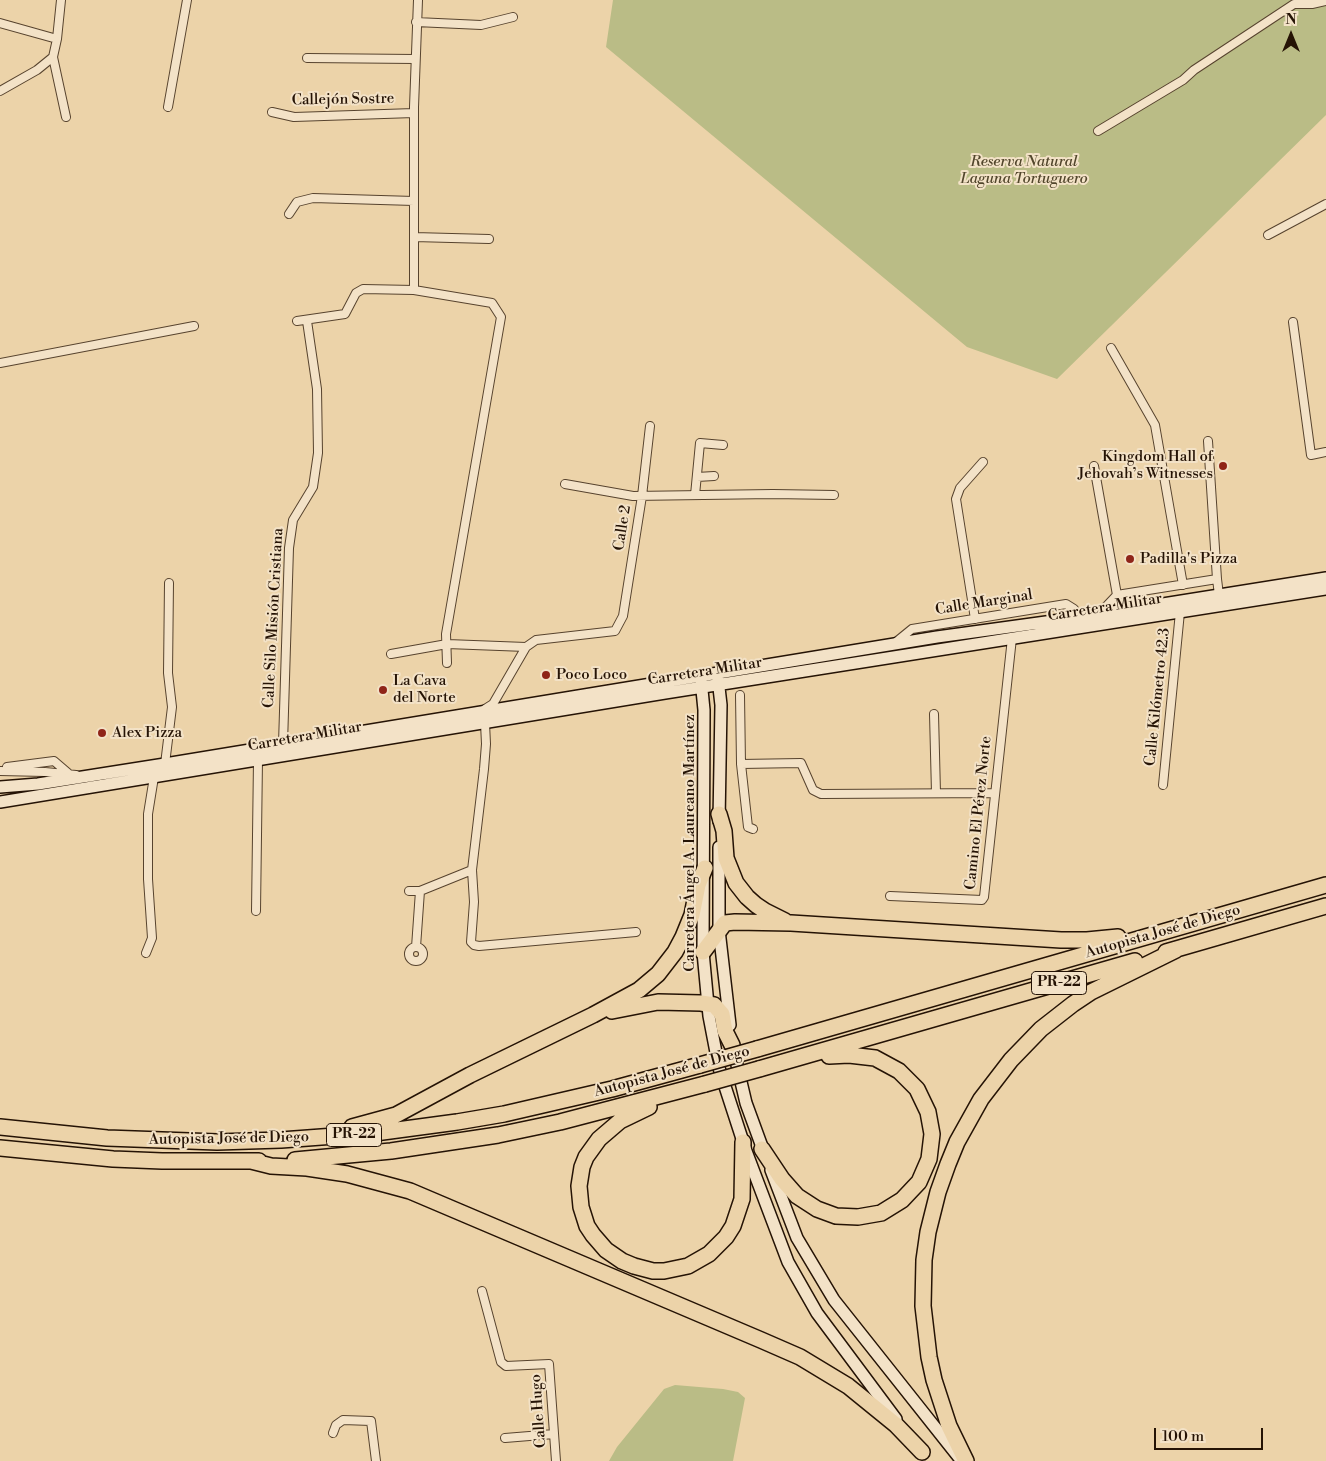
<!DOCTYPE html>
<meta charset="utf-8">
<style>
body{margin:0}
#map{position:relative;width:1326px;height:1461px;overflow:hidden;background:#ecd3a9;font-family:"Libre Bodoni",serif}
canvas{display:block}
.north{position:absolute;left:1266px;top:10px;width:50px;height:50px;-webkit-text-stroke:4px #f3e2c7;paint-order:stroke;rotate:0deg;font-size:14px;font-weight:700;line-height:20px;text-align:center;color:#251305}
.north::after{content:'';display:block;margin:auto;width:18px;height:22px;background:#251305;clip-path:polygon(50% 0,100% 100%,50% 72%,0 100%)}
.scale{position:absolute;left:1154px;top:1428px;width:109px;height:22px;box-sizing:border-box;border:2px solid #251305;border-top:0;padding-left:6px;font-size:15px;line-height:18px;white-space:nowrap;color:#251305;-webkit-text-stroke:4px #f3e2c7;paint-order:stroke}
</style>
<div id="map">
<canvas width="1326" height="1461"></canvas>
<div class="north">N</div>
<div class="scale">100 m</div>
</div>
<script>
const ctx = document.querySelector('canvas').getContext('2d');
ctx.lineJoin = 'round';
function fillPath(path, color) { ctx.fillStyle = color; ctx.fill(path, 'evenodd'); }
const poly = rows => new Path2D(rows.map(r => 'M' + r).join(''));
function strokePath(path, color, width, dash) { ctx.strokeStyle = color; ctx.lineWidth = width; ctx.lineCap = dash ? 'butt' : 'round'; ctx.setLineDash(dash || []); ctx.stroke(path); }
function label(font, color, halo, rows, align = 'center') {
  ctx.font = font + ' "Libre Bodoni",serif'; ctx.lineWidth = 4; ctx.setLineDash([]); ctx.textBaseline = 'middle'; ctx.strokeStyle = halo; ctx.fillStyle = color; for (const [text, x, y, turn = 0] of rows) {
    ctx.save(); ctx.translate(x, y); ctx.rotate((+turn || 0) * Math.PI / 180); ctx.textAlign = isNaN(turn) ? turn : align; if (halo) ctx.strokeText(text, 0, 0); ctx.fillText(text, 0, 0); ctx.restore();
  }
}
fillPath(poly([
 [613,0,1326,0,1326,115,1057,379,967,347,606,47],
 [675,1385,723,1389,738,1392,745,1398,733,1461,609,1461,617,1447,664,1389]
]), '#babc86');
const minor = poly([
 [416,22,481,25,513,17],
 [0,23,57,39],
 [53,57,66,117],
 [307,58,415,59],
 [0,91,37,70,53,57,57,39,61,0],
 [168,107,187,0],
 [272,112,294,117,414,113],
 [1098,131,1183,80,1194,70,1294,4,1312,4,1326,1],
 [289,214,297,202,313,198,414,201],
 [1268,235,1326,204],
 [414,237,489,239],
 [414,290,414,107,418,0],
 [297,321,345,314,356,293,363,289,414,290,492,303,501,317,446,634,447,663],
 [1293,322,1311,455,1326,452],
 [1111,348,1155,425,1183,585],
 [0,363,194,326],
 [1208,441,1217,579,1219,595],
 [1094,466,1117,595],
 [697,477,714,476],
 [565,484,633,496,773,494,834,495],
 [695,495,700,443,723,445],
 [1099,614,1117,595,1217,579],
 [975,619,956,499,960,488,983,462],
 [896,642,912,629,1066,604,1074,609,1075,618],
 [391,654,447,644,526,647,536,640,615,631,623,616,642,496,650,426],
 [740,695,741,764,748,827,753,829],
 [485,709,493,704,526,647],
 [934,714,936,793],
 [485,723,486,744,484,769,472,870,474,902,471,942,474,945,479,946,636,932],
 [283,744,289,548,293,520,313,487,318,453,317,389,307,321],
 [741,764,801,763,813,790,821,794,995,793],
 [7,767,54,761,68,773],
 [0,771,45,772,76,775],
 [1163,785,1180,612],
 [409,891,420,891,472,870],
 [890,896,982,900,984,897,1012,638],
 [256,911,258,760],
 '409 954a7 7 0 1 1 14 0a7 7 0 1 1-14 0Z',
 [416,947,420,891],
 [146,953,152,938,148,879,148,814,154,777,165,764,172,707,168,673,169,583],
 [482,1291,501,1362,506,1366,549,1364,556,1461],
 [333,1433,336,1425,343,1420,371,1421,376,1461],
 [505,1438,554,1434]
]);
const secondary = poly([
 [718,679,721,705,719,821],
 [701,680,704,710,703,952,709,1016,719,1068,746,1151,788,1262,817,1313,896,1419],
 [0,787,38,784,165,764,937,637,1075,618,1326,578],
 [0,802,665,693,1326,589],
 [719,847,719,930,730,1025],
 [733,1048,746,1103,765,1155],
 [771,1170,797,1238,834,1300,961,1460]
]);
const motorway = poly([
 [719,814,724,831,726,858,736,883,747,897,756,905,765,911,785,921],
 [703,952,725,923,735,922,791,923,1061,940,1087,940,1118,937],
 [1166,952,1326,906],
 [612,1011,658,1002,701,1003,714,1005,722,1014,725,1031,732,1045],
 [757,1049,1326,885],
 [759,1069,1135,961],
 [649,1107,620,1121,599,1139,586,1157,582,1167,579,1186,581,1207,587,1226,593,1235,606,1250,622,1261,634,1266,653,1271,664,1271,688,1266,709,1254,726,1237,733,1226,742,1199,743,1142],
 [0,1127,107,1138,217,1142,281,1140,375,1133,457,1122,504,1114,612,1089,700,1065],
 [352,1127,396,1115,470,1075,593,1015,639,990,658,974,675,952,683,937,692,915,698,885,705,868],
 [0,1148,113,1159,162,1161,259,1161],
 [762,1149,782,1179,797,1196,817,1209,836,1216,858,1217,881,1213,902,1200,919,1182,929,1159,932,1134,928,1112,917,1089,899,1071,875,1058,849,1055,829,1056],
 [295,1160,391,1151,498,1135,560,1122,705,1084],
 [251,1161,271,1166,307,1168,347,1174,410,1191,761,1340,800,1357,848,1386,896,1425,922,1452],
 [966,1461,949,1426,934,1380,929,1357,923,1306,924,1260,928,1232,938,1192,948,1164,957,1142,981,1099,1011,1060,1041,1029,1073,1004,1091,992,1176,950]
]);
strokePath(minor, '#57432e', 10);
strokePath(secondary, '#251305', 14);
strokePath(motorway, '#251305', 18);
strokePath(minor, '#f3e2c7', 8);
strokePath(secondary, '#f3e2c7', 11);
strokePath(motorway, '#ecd3a9', 15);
const motorwayBridge = poly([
 [700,1065,757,1049],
 [705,1084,759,1069]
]);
strokePath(motorwayBridge, '#251305', 18, []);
strokePath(motorwayBridge, '#ecd3a9', 15);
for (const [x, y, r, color] of [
 [1223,466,5,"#8f2418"],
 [1130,559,5,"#8f2418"],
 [546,675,5,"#8f2418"],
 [383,690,5,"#8f2418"],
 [102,733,5,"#8f2418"]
]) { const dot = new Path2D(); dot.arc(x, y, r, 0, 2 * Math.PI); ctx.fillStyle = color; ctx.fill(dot); strokePath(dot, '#f3e2c7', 2); }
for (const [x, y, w] of [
 [1059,983,55],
 [354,1135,55]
]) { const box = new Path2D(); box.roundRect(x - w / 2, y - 11.5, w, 23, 4); ctx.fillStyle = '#f3e2c7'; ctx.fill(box); strokePath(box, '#251305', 1); }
label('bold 14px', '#251305', null, [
 ["PR-22",1059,983],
 ["PR-22",354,1135]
]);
label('15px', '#251305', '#f3e2c7', [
 ["Callejón Sostre",343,100,-1],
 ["Calle 2",623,528,-81],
 ["Calle Marginal",984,603,-9],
 ["Carretera Militar",1105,608,-9],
 ["Calle Silo Misión Cristiana",274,618,-87],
 ["Carretera Militar",705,672,-9],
 ["Calle Kilómetro 42.3",1158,697,-84],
 ["Carretera Militar",305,737,-10],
 ["Camino El Pérez Norte",979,813,-84],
 ["Carretera Ángel A. Laureano Martínez",690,843,-90],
 ["Autopista José de Diego",1163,932,-16],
 ["Autopista José de Diego",672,1072,-15],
 ["Autopista José de Diego",229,1139,-1],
 ["Calle Hugo",539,1411,-94]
]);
label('italic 15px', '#52462c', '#f3e2c7', [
 ["Reserva Natural",1024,162],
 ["Laguna Tortuguero",1024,179]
]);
label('15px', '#251305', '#f3e2c7', [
 ["Kingdom Hall of",1213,457,"right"],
 ["Jehovah’s Witnesses",1213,474,"right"],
 ["Padilla's Pizza",1140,559],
 ["Poco Loco",556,675],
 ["La Cava",393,681],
 ["del Norte",393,698],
 ["Alex Pizza",112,733]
], 'left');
</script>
